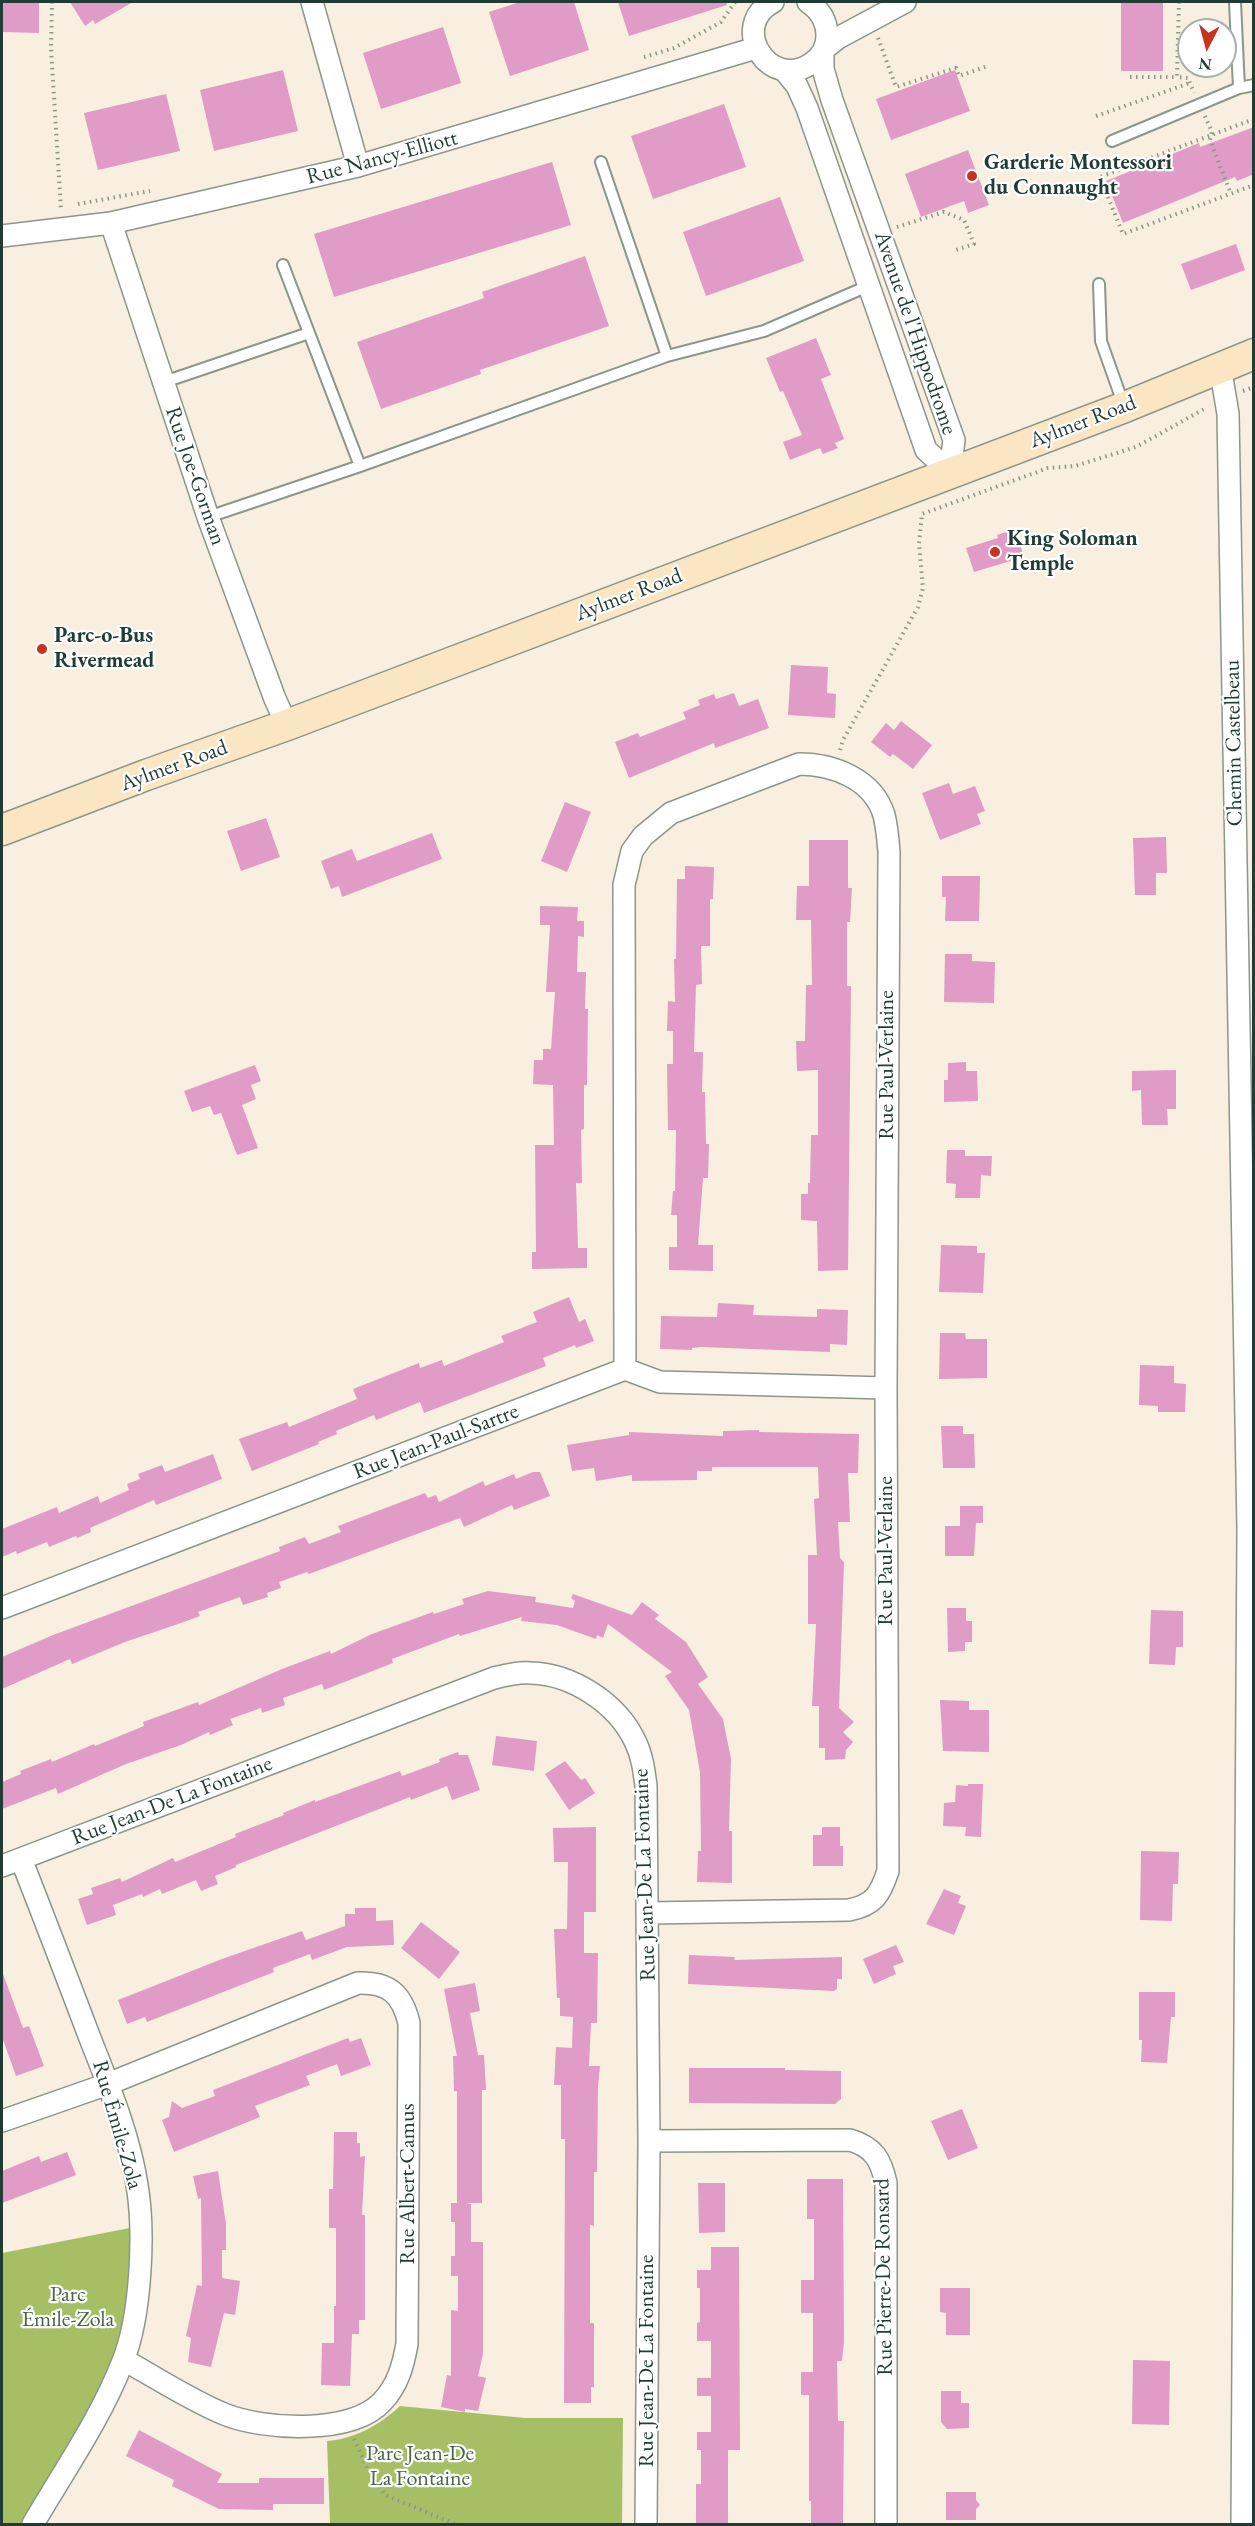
<!DOCTYPE html>
<html>
<head>
<meta charset="utf-8">
<style>
	body { margin:0 }
	#map { position:relative; width:1255px; height:2526px; overflow:hidden; background:#f8efe0; font-family:"EB Garamond",serif }
	canvas { display:block }
	.frame { position:absolute; inset:0; border:3px solid #1f3d34; pointer-events:none }
	.north { position:absolute; left:1177px; top:18px; width:60px; height:60px; box-sizing:border-box; background:#fff; border:2px solid #a5b1ae; border-radius:50%; rotate:186deg; font-size:16px; font-weight:700; line-height:24px; text-align:center; color:#1f3d34 }
	.north::after { content:''; display:block; margin:auto; width:21px; height:27px; background:#c8321e; clip-path:polygon(50% 0,100% 100%,50% 72%,0 100%) }
</style>
</head>
<body>
<div id="map">
<canvas width="1255" height="2526"></canvas>
<div class="frame"></div>
<div class="north">N</div>
</div>
<script>
const context = document.querySelector('canvas').getContext('2d');
context.lineJoin = 'round';
function fill(path, color) {
  context.fillStyle = color;
  context.fill(path, 'evenodd');
}
function trace(path, color, width, dash) {
  context.strokeStyle = color;
  context.lineWidth = width;
  context.lineCap = dash ? 'butt' : 'round';
  context.setLineDash(dash || []);
  context.stroke(path);
}
function drawText(font, color, halo, rows, align = 'center') {
  context.font = font + ' "EB Garamond",serif';
  context.lineWidth = 4.5;
  context.setLineDash([]);
  context.textBaseline = 'middle';
  context.strokeStyle = halo;
  context.fillStyle = color;
  for (const [text, x, y, turn = 0] of rows) {
    context.save();
    context.translate(x, y);
    context.rotate((+turn || 0) * Math.PI / 180);
    context.textAlign = isNaN(turn) ? turn : align;
    if (halo) context.strokeText(text, 0, 0);
    context.fillText(text, 0, 0);
    context.restore();
  }
}
const green = new Path2D(`
	M140 2226 124 2360 33 2524H2V2253Z
	M400 2406 525 2418H623L622 2524H330L327 2441C355 2439 379 2425 400 2406Z`);
const building = new Path2D(`
	M2 2H39V33L2 32Z
	M70 2H133L95 24 93 20 85 26Z
	M520 2H574L589 50 510 76 489 12Z
	M618 2H726L727 5 629 36Z
	M1121 2H1163V71H1121Z
	M443 27 461 83 381 109 363 53Z
	M283 70 298 131 214 151 200 90Z
	M955 70 970 111 891 140 876 99Z
	M166 94 180 151 98 170 84 113Z
	M724 104 746 167 653 199 631 136Z
	M1254 127V174L1237 181 1235 177 1123 223 1106 181 1199 143 1200 147Z
	M968 150 989 205 968 213 964 201 921 217 905 174Z
	M552 162 571 225 334 297 314 234Z
	M780 197 804 261 706 296 683 232Z
	M1236 244 1245 270 1191 290 1181 264Z
	M585 256 609 326 480 370 481 374 381 409 357 342 484 298 482 292Z
	M816 338 831 375 821 379 844 439 835 443 838 448 823 454 820 448 790 460 783 442 802 435 783 391 780 392 766 358Z
	M1015 529 1024 557 974 572 966 548 998 538 997 535Z
	M791 665 828 667 827 693 836 694 835 718 788 715Z
	M734 693 739 706 758 699 769 728 715 748 714 743 629 778 615 742 638 733 640 737 686 719 683 712 700 705 698 700 714 694 716 699Z
	M901 721 932 745 913 769 893 754 890 757 871 742 886 723 894 730Z
	M949 783 953 794 975 786 985 811 977 814 981 824 940 840 922 793Z
	M565 802 591 812 567 872 541 861Z
	M266 818 280 857 241 871 227 831Z
	M432 833 442 859 342 897 339 886 331 889 321 861 352 849 357 861Z
	M1166 837 1167 873H1156V895H1135L1133 838Z
	M809 840H848V888H852L850 922H847V986H851L848 1270 818 1271 817 1221 801 1220V1194H808V1183H810L811 1135H818V1070L797 1071 796 1041H805L806 985H812L811 920H796L797 886H809Z
	M685 866 714 867 713 899H710V946H701L702 984 696 985 694 1052H703L702 1092H705L706 1144H709L708 1178H703L698 1245H713V1271L669 1270V1247H677V1215H671L673 1191H675L676 1130H668L667 1064H673V1031H667L668 1001 675 1002 674 959H676L677 879H685Z
	M942 876H980L979 921H945L946 897H942Z
	M540 906 578 907 577 921H584V937L578 936 577 972H586L585 1009H588L587 1085H584V1129L581 1130 582 1183H576L578 1248H587V1268L532 1269V1252H536L535 1145H554L553 1085 533 1084 534 1060H543V1049H551L555 992H546L550 925H540Z
	M945 954H972V961L995 962 994 1003 944 1002Z
	M966 1062V1071H977L978 1101 944 1102V1080H948V1063Z
	M255 1065 261 1081 251 1085 256 1099 242 1105 258 1148 237 1155 221 1113 214 1115 210 1106 192 1112 184 1091Z
	M1176 1070V1109H1167L1168 1125H1142L1141 1090 1132 1091V1071Z
	M947 1150H965V1156H992L991 1176 981 1175 980 1198H955L956 1184 946 1183Z
	M941 1245 977 1246V1253H985L983 1293 939 1292Z
	M569 1297 579 1322 585 1319 594 1341 576 1348 575 1345 543 1358 546 1366 424 1413 420 1402 376 1420 374 1415 336 1431 337 1434 318 1442 319 1444 252 1471 239 1439 287 1422 289 1427 357 1399 353 1389 419 1363 420 1368 442 1360 444 1366 504 1342 501 1336 537 1322 533 1312Z
	M718 1303 754 1305 753 1315 817 1317V1309L848 1310 847 1345 830 1344V1352L701 1347 692 1348V1350L660 1349 661 1316 717 1317Z
	M940 1333H965L966 1339H987V1378L939 1379Z
	M1140 1365 1174 1366V1383L1186 1384 1185 1412H1158V1406L1139 1405Z
	M941 1426H963V1434H974L975 1468H943Z
	M759 1430V1432L859 1434 858 1473H848L850 1522H838L840 1558 844 1562 839 1708 854 1722 843 1732 853 1742 846 1750 845 1759 825 1760V1748H819V1706H812L816 1624H808V1555H817L814 1499 819 1498 818 1467H712V1471H697V1480L632 1481V1475L596 1481 594 1468 572 1471 567 1445 629 1435V1432L723 1436V1431Z
	M213 1454 222 1479 156 1505 154 1500 90 1528 91 1532 77 1538 76 1536 49 1547 47 1542 17 1554 16 1551 2 1557V1529L57 1507 59 1513 98 1496 100 1503 129 1490 127 1484 140 1479 138 1474 162 1465 165 1472Z
	M533 1472H540L550 1496 514 1510 512 1505 464 1527 460 1518 309 1574 307 1572 279 1582 281 1588 267 1593 268 1597 243 1605 240 1597 198 1612 200 1616 181 1623 125 1642 72 1664 70 1659 2 1689V1657L53 1635 280 1551 279 1547 305 1537 309 1544 341 1532 338 1526 425 1493 428 1498 436 1495 439 1502 483 1481 485 1486 514 1474 516 1479Z
	M960 1506H983V1523H976L974 1556H945V1526H960Z
	M488 1591 536 1597 535 1602 573 1608 575 1601 571 1598 573 1594 632 1615 642 1602 659 1615 655 1619 686 1642 708 1677 698 1684 723 1719 731 1759 729 1831H732V1883L697 1882 698 1851H701L700 1772 689 1710 665 1676 672 1672 608 1624 603 1638 597 1635 596 1639 557 1625 521 1621 522 1617 460 1636 459 1634 392 1659 393 1663 324 1690 322 1684 283 1698 285 1705 262 1713 261 1708 230 1719 233 1725 210 1735 209 1732 181 1745 126 1764 58 1794 56 1788 2 1809V1782L21 1774 20 1771 51 1759 52 1762 94 1744 95 1746 144 1726 143 1722 198 1702 199 1705 282 1669 330 1651 331 1654 372 1634 433 1612 434 1614 464 1604 462 1599Z
	M947 1608H966V1621H972V1642H965V1651L948 1652Z
	M1151 1610 1183 1611V1647H1176L1175 1665 1149 1664Z
	M940 1700 969 1701V1710H989V1752L943 1751Z
	M496 1736 537 1741 534 1771 492 1765Z
	M458 1752 459 1755H468L480 1790 452 1800 447 1786 411 1800 410 1797 236 1865V1867L215 1876 218 1884 201 1891 196 1880 162 1894 160 1889 143 1897 142 1894 113 1905 116 1915 87 1925 78 1899 93 1894 91 1888 120 1878 122 1882 173 1858 175 1862 236 1837 235 1834 284 1815 283 1813 315 1800V1802L400 1771 402 1776 440 1762 439 1759Z
	M565 1761 581 1780 585 1778 595 1793 569 1810 545 1774Z
	M968 1784H983L981 1837 965 1836 966 1827 943 1826 944 1803 955 1802 956 1785 968 1786Z
	M596 1827V1912H584V1953H598L597 2023H591L589 2066H600L598 2087 597 2172H594V2226L590 2225V2323H594V2387H591V2403H564L565 2139H561V2085H554L556 2047 572 2048 573 2017 560 2016V1998H557L554 1929H567L568 1862H554L553 1828Z
	M822 1827H840V1846H843V1866H813V1835H822Z
	M1141 1851 1179 1852 1178 1884H1173L1172 1921 1140 1920Z
	M944 1889 961 1896 958 1903 966 1906 954 1935 926 1924Z
	M355 1908H376V1921L393 1920 394 1945 347 1947 312 1960 310 1954 273 1968 274 1972 147 2022 145 2017 127 2024 118 2000 222 1959 302 1931 306 1940 345 1926V1914H355Z
	M421 1922 460 1952 439 1979 401 1948Z
	M896 1945 904 1962 893 1966 896 1974 874 1984 863 1959Z
	M689 1955 735 1957 734 1960 842 1957V1979H837V1989L834 1991 688 1984Z
	M3 1974 23 2028 29 2026 44 2066 16 2076 2 2037Z
	M475 1983 480 2011 470 2013 478 2055H484L486 2090H482V2203H467L471 2204V2242H483V2354L478 2376 486 2378 478 2411 465 2409V2412L441 2407 447 2375 451 2376V2310L458 2311V2276H451V2256H455V2222H451V2203H457V2091H454L453 2056H457L444 1989Z
	M1139 1992H1175V2017H1171L1167 2063 1141 2062 1142 2040H1139Z
	M348 2038 350 2042 361 2038 371 2065 341 2076 337 2064 306 2076 310 2085 255 2106 260 2117 174 2152 162 2120 169 2117 172 2101 182 2108 215 2096 213 2090Z
	M689 2068H785V2070L841 2071V2099L835 2104 689 2103Z
	M962 2109 978 2148 948 2160 931 2121Z
	M334 2132H357V2143H360V2157L365 2156 362 2215H365V2320H359V2334H352L350 2386 321 2385 322 2343H334V2306H336V2228H329V2189H333Z
	M67 2152 76 2175 2 2203V2171L39 2156 41 2162Z
	M218 2171 226 2224V2250H222V2278L240 2281 235 2315 224 2313 211 2367 188 2362 191 2338 186 2336 197 2285 202 2286 201 2198 198 2199 193 2176Z
	M807 2179H843L844 2342 842 2361H837L838 2421H844L843 2524H811V2501H809V2395H801V2372H813V2313H801V2280H814V2219H807Z
	M698 2183H725V2232L699 2233Z
	M711 2247H739L740 2450H728V2524H696V2484H701V2450H697V2432H711V2396H697V2378H711V2341H697V2323L700 2322V2288H697V2270H711Z
	M940 2288H970V2335H946V2313L940 2312Z
	M1133 2360 1170 2361 1169 2425 1132 2424Z
	M941 2391H961V2403H969V2428L947 2429 941 2422Z
	M139 2430 222 2474 217 2483H259V2478H324V2504H273V2510L219 2509 172 2486 174 2480 126 2456Z
	M946 2492H976V2500L980 2505 976 2509V2520H946Z`);
const path = new Path2D(`
	M52 2 51 48 61 210
	M1179 2 1177 77 1188 78 1194 93
	M878 38 896 87 956 68 959 76 988 66
	M644 57 674 48 721 22 735 2
	M1130 77H1177
	M1096 116 1190 83
	M1205 116 1212 132 1210 140 1231 194
	M1254 119 1100 177 1123 234 1254 185
	M78 204 150 191
	M897 227 944 212 964 220 974 244 956 250
	M1243 391 1254 387
	M840 750 843 740 918 607 923 588 919 543 922 514 1048 468 1075 466 1136 447 1206 408
	M354 2439 367 2468 385 2495 455 2524`);
const service = new Path2D(`
	M1235 2 1239 88 1254 85
	M1112 141 1239 88
	M601 162 667 356
	M283 265 360 466
	M1099 284 1101 341 1124 406
	M164 382 309 333
	M208 517 360 466 667 356 764 331 868 286`);
const minor = new Path2D(`
	M312 2 358 166
	M773 2C728 25 769 93 812 63 821 57 827 47 827 36 827 21 820 10 808 2
	M824 49 838 38 905 2
	M823 52V69L832 100 954 440 950 472
	M784 70 797 86 807 108 926 450 950 472
	M111 223 208 517 275 699 287 725
	M2 236 111 223 358 166 756 48
	M1220 366 1228 414 1248 1529 1242 2524
	M625 1369 624 885 632 851 643 836 671 813 799 764C833 764 873 779 884 815 887 827 888 839 889 852L886 1388 888 1871C880 1895 874 1905 849 1910L647 1913
	M2 1608 625 1369 660 1382 886 1388
	M21 1859C44 1917 66 1975 88 2033 107 2082 129 2133 137 2185 145 2232 141 2316 123 2361 101 2418 64 2471 33 2524
	M2 1866 494 1678C506 1675 518 1672 531 1673 572 1674 617 1703 635 1741 642 1755 644 1770 646 1786L649 2141 646 2524
	M2 2121 108 2084 358 1983C389 1982 402 1994 409 2023L407 2344C403 2366 398 2385 382 2402 351 2435 263 2430 224 2414 190 2400 157 2378 124 2360
	M649 2141 850 2140C874 2147 881 2160 886 2183V2524`);
const secondary = new Path2D(`
	M2 830 146 775 287 725 1125 407 1254 354`);
const markers = [
	[972,176,6,"#c8321e"],
	[995,552,6,"#c8321e"],
	[42,649,6,"#c8321e"]
];
const streetNames = [
	["Rue Nancy-Elliott",382,158,-15],
	["Avenue de l'Hippodrome",915,333,71],
	["Aylmer Road",1083,422,-21],
	["Rue Joe-Gorman",195,476,71],
	["Aylmer Road",629,595,-21],
	["Chemin Castelbeau",1234,743,-91],
	["Aylmer Road",174,766,-20],
	["Rue Paul-Verlaine",887,1065,-90],
	["Rue Jean-Paul-Sartre",436,1442,-21],
	["Rue Paul-Verlaine",886,1551,-90],
	["Rue Jean-De La Fontaine",172,1801,-21],
	["Rue Jean-De La Fontaine",645,1875,-92],
	["Rue Émile-Zola",117,2125,74],
	["Rue Albert-Camus",408,2184,-90],
	["Rue Pierre-De Ronsard",884,2277,-91],
	["Rue Jean-De La Fontaine",647,2361,-90]
];
const poiNames = [
	["Garderie Montessori",984,163],
	["du Connaught",984,188],
	["King Soloman",1007,539],
	["Temple",1007,564],
	["Parc-o-Bus",54,636],
	["Rivermead",54,661]
];
const parkNames = [
	["Parc",68,2295],
	["Émile-Zola",68,2320],
	["Parc Jean-De",420,2454],
	["La Fontaine",420,2479]
];
fill(green, '#a6bf65');
fill(building, '#e09cc6');
trace(service, '#8c968a', 14);
trace(minor, '#8c968a', 24);
trace(secondary, '#8c968a', 33);
trace(path, '#8c968a', 4, [1.5, 4.5]);
trace(service, '#fff', 10);
trace(minor, '#fff', 21);
trace(secondary, '#fbe6c4', 30);
for (const [x, y, r, color] of markers) {
  const dot = new Path2D();
  dot.arc(x, y, r, 0, 2 * Math.PI);
  context.fillStyle = color;
  context.fill(dot);
  trace(dot, '#fff', 2);
}
drawText('22px', '#1f3d34', '#fff', streetNames);
drawText('bold 22px', '#1f3d34', '#fff', poiNames, 'left');
drawText('22px', '#486443', '#fff', parkNames);
</script>
</body>
</html>
